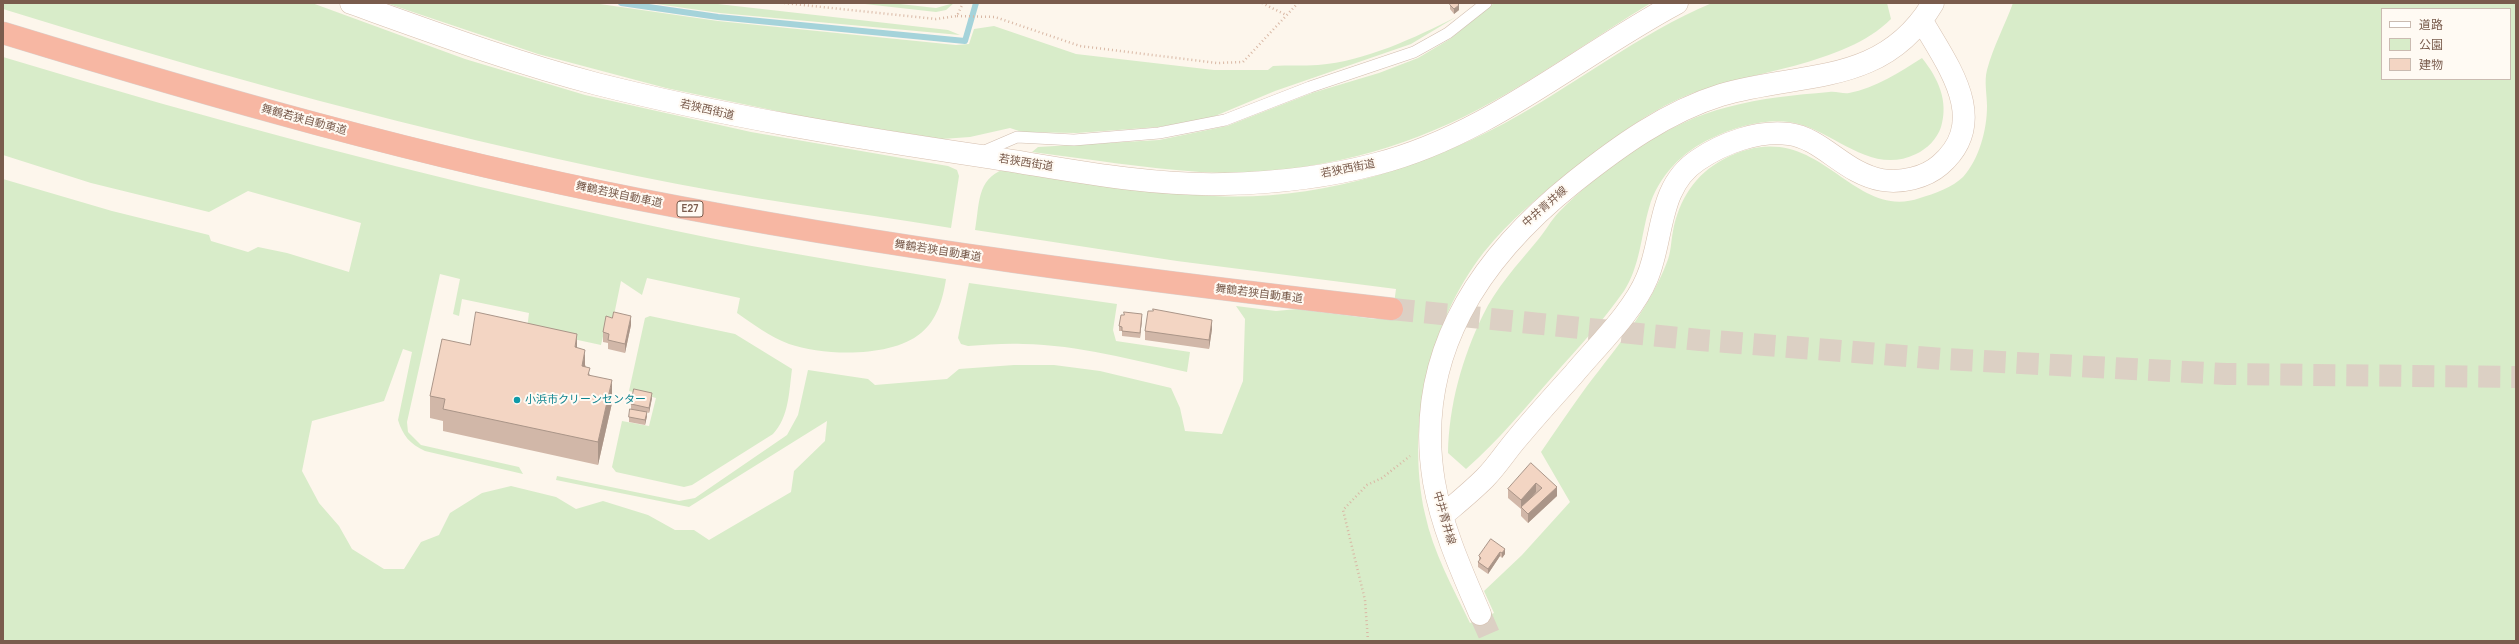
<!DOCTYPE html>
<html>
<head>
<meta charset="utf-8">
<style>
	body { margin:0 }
	#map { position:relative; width:2519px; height:644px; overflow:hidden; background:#fdf6ec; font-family:Manrope,"Noto Sans JP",sans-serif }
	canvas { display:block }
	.frame { position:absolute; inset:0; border:4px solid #7a5c4d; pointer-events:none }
	.legend { position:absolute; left:2381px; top:8px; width:130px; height:72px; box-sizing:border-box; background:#fffaf3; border:1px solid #cabbb1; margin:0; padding:5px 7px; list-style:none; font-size:12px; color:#7a5c4d }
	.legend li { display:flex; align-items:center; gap:8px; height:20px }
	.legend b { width:20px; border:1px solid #cabbb1 }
</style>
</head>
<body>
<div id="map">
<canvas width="2519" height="644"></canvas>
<div class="frame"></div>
<ul class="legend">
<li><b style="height:5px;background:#fff"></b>道路</li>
<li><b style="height:11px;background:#d8ecc9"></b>公園</li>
<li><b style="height:11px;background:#f3d5c3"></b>建物</li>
</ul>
</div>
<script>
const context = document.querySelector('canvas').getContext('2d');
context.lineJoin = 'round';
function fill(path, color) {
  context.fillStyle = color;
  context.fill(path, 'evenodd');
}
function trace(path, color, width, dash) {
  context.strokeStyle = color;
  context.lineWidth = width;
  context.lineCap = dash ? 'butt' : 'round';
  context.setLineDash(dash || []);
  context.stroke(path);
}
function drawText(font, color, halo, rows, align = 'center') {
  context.font = font + ' Manrope,"Noto Sans JP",sans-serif';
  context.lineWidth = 4;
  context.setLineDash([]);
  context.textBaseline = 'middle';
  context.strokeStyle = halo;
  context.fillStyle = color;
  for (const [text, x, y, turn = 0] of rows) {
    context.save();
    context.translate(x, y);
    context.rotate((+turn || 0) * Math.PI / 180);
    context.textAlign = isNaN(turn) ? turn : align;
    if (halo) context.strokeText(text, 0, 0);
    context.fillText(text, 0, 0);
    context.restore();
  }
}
const green = new Path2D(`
	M3 3H312L465 59 585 95 751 132 948 166 957 170 959 176 951 228C847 211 741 198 637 176 423 132 212 74 3 9Z
	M386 3H593L718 21 956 45 969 44 974 29 994 26 1076 54 1214 70H1268L1273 66C1288 65 1303 66 1318 65 1366 61 1414 38 1456 17L1411 44 1275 91 1208 119 1158 127 1077 133 1022 132 1010 128 970 137 942 139 815 119 666 88 538 54Z
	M649 3H709L948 30 960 35 720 13Z
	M856 3H891L936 8 954 3 946 10 936 12Z
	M1494 3H1651C1593 38 1538 78 1479 109 1394 154 1296 177 1200 172 1144 168 1087 159 1032 152L1038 147 1159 140 1227 126 1312 93 1379 73 1418 58 1450 39Z
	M1712 3H1887L1891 19C1844 66 1749 71 1688 95 1646 112 1609 142 1574 169 1541 194 1510 220 1484 252 1428 324 1406 426 1425 514 1433 552 1453 588 1470 623L1494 613 1484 591 1522 555 1570 502 1541 452C1556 430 1571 408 1587 386 1617 347 1649 309 1667 262 1671 253 1671 241 1673 231 1679 200 1695 174 1724 159 1819 110 1848 223 1920 198 1934 194 1953 187 1963 177 1979 159 1987 130 1987 106 1987 95 1984 81 1987 70 1993 47 2005 25 2013 3H2516V641H3V179L112 211 209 235 211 241 248 252 258 247 287 253 349 272 361 223 248 191 209 212 91 183 3 155V57C211 120 422 176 634 222 737 245 842 262 946 279 943 299 937 320 921 333 891 358 824 356 789 344 770 337 753 324 737 313L740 298 647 278 642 295 621 281 613 320 607 319 601 345 527 329 529 313 462 299 459 316 453 314 460 279 440 274 407 422 408 432 421 445 519 467 523 474 425 451C410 444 403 436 398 420L412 352 403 349 384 401 312 421 302 471 319 503 339 526 352 549 384 569H404L421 542 439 535 450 513 482 493 511 486 556 497 576 509 603 501 648 515 675 530H694L709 540 791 492 794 471 825 441 827 421 689 507 556 480 557 476 679 501 695 498 787 435 798 415 808 370 868 379 875 385 947 379 959 369 1014 365H1054L1100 371 1171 388 1180 408 1185 431 1222 434 1243 381 1245 319 1236 306 1276 311 1297 309 1375 319 1392 318 1396 289 1177 261 975 230C980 204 976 180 1004 169 1073 179 1144 193 1214 196 1315 201 1417 170 1505 123 1575 85 1638 34 1712 3ZM2382 9H2510V79H2382Z
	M1922 58C1938 78 1949 101 1941 127 1937 139 1927 149 1916 154 1869 177 1833 128 1789 122 1764 119 1735 127 1712 138 1683 151 1658 176 1649 208 1641 236 1640 266 1624 291 1603 321 1578 348 1554 375 1526 407 1498 441 1466 469L1448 453C1449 405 1462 358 1483 315 1496 288 1517 265 1537 241 1545 232 1551 220 1559 212 1602 168 1669 121 1728 107 1761 98 1795 95 1829 92 1836 91 1843 94 1849 93 1875 88 1900 72 1922 58Z
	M969 283 1117 304 1113 330 1116 341 1190 352 1187 372C1133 360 1079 345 1023 344 1005 343 986 345 968 346L961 344 958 338Z
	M650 316 735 334 792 369C789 392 789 417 773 434L692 485 684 487 616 472 612 467 622 421 649 426 656 398 629 391 645 318Z`);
const stream = new Path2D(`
	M621 3 718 17 965 41 976 3`);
const secondaryTunnel = new Path2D(`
	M1480 614 1492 641`);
const highwayTunnel = new Path2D(`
	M1392 309 1700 340 1944 359 2226 374 2516 377`);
const path = new Path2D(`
	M784 3 936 19 957 16 963 3
	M1262 3 1286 15
	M957 16 995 17 1080 46 1217 63 1243 62 1298 3
	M1368 641 1365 600 1343 510 1367 485 1382 478 1410 456`);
const lane = new Path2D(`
	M982 152 1017 137 1074 140 1159 133 1225 120 1310 87 1414 52 1448 33 1486 3`);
const secondary = new Path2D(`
	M351 3C432 32 513 62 597 84 724 116 852 137 981 156 1061 168 1143 186 1224 184 1275 183 1327 177 1376 164 1489 135 1576 57 1677 3
	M1442 516C1456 504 1471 492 1485 478 1496 467 1505 453 1515 441 1534 418 1553 397 1573 375 1597 346 1633 312 1647 278 1664 238 1657 187 1698 160 1723 143 1758 130 1789 134 1822 138 1845 174 1882 180 1901 183 1925 178 1940 165 1991 121 1948 66 1922 21
	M1480 614C1462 572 1442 528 1434 482 1413 355 1479 258 1574 182 1618 147 1666 112 1721 95 1802 71 1883 87 1933 3`);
const highway = new Path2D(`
	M3 33C212 97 423 157 637 199 887 248 1139 280 1392 309`);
const wall = new Path2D(`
	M1450 5 1459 10 1454 14 1450 9Z
	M1142 319 1140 338 1122 336V331H1119V326Z
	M631 325 625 353 608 349V343L603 342V332Z
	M1212 329 1209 349 1145 340V331Z
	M577 348 590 375 612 403 598 465 443 431V421L430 418V396Z
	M652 398 649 413 647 412V416L645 425 629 422V417L631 409V404Z
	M1531 463 1557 496 1528 523 1521 516V509L1508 498V489Z
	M1491 539 1505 554 1502 558 1500 556 1488 574 1478 567V562L1479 561V556Z`);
const shadedWall = new Path2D(`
	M1459 5V10L1454 14V9Z
	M1142 314V319L1140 338V333Z
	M631 316V325L625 353V344Z
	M1212 320V329L1209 349V340Z
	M577 334V357L575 347Z
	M585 350V372L582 366Z
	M612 380V403L598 465V442Z
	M652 393V398L649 413V408Z
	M647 412V416L645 425V420Z
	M1536 483V492L1522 508H1521V500Z
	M1557 487V496L1528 523V514Z
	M1505 549V554L1502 558V553Z
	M1500 552V556L1488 574V569Z`);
const building = new Path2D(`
	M1451 3H1457L1459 5 1454 9 1450 5Z
	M1153 309 1212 320 1209 340 1145 331 1148 311H1153Z
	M476 312 577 334 575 347 585 350 582 366 590 368 588 375 612 380 598 442 443 409 445 399 430 396 442 339 470 345Z
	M614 312 631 316 625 344 608 340 609 334 603 332 606 316 612 318Z
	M1124 312 1142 314 1140 333 1122 331V327L1119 326 1121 315H1124Z
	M634 389 652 393 649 408 631 404Z
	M630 409 647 412 645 420 629 417Z
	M1531 463 1557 487 1528 514 1521 507 1542 488 1536 483 1521 500 1508 489Z
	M1491 539 1505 549 1502 553 1500 552 1488 569 1478 562 1481 558 1479 556Z`);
const markers = [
	[517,400,4,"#0f9aa8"]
];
const shields = [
	[690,209,26]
];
const shieldNames = [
	["E27",690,209]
];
const streetNames = [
	["若狭西街道",707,110,13],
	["舞鶴若狭自動車道",304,120,15],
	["若狭西街道",1026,163,9],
	["若狭西街道",1348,169,-11],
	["舞鶴若狭自動車道",619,195,12],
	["中井青井線",1545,207,-41],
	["舞鶴若狭自動車道",938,251,9],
	["舞鶴若狭自動車道",1259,294,7],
	["中井青井線",1444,518,74]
];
const cultureNames = [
	["小浜市クリーンセンター",525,400]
];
fill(green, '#d8ecc9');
trace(stream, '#a5d3da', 6);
trace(secondaryTunnel, '#dcd0c4', 22, [22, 11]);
trace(highwayTunnel, '#dcd0c4', 22, [22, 11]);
trace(lane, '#d1beb0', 12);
trace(secondary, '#d6c0b0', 23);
trace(highway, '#dad1cd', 23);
trace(path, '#d9b8a5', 2.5, [1, 3]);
trace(lane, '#fff', 11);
trace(secondary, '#fff', 22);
trace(highway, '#f7b7a3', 22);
fill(wall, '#d1b7a8');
fill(shadedWall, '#aa9588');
fill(building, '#f3d5c3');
trace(building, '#aa9588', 1);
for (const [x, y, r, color] of markers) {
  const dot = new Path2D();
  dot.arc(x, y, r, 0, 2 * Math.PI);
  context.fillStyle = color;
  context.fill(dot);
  trace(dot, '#fffaf3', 1.5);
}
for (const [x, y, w] of shields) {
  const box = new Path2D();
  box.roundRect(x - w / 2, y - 8, w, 16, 3);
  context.fillStyle = '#fffaf3';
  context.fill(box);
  trace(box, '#7a5c4d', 1);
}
drawText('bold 10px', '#7a5c4d', null, shieldNames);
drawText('11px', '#7a5c4d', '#fffaf3', streetNames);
drawText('11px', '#0d838f', '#fffaf3', cultureNames, 'left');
</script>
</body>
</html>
